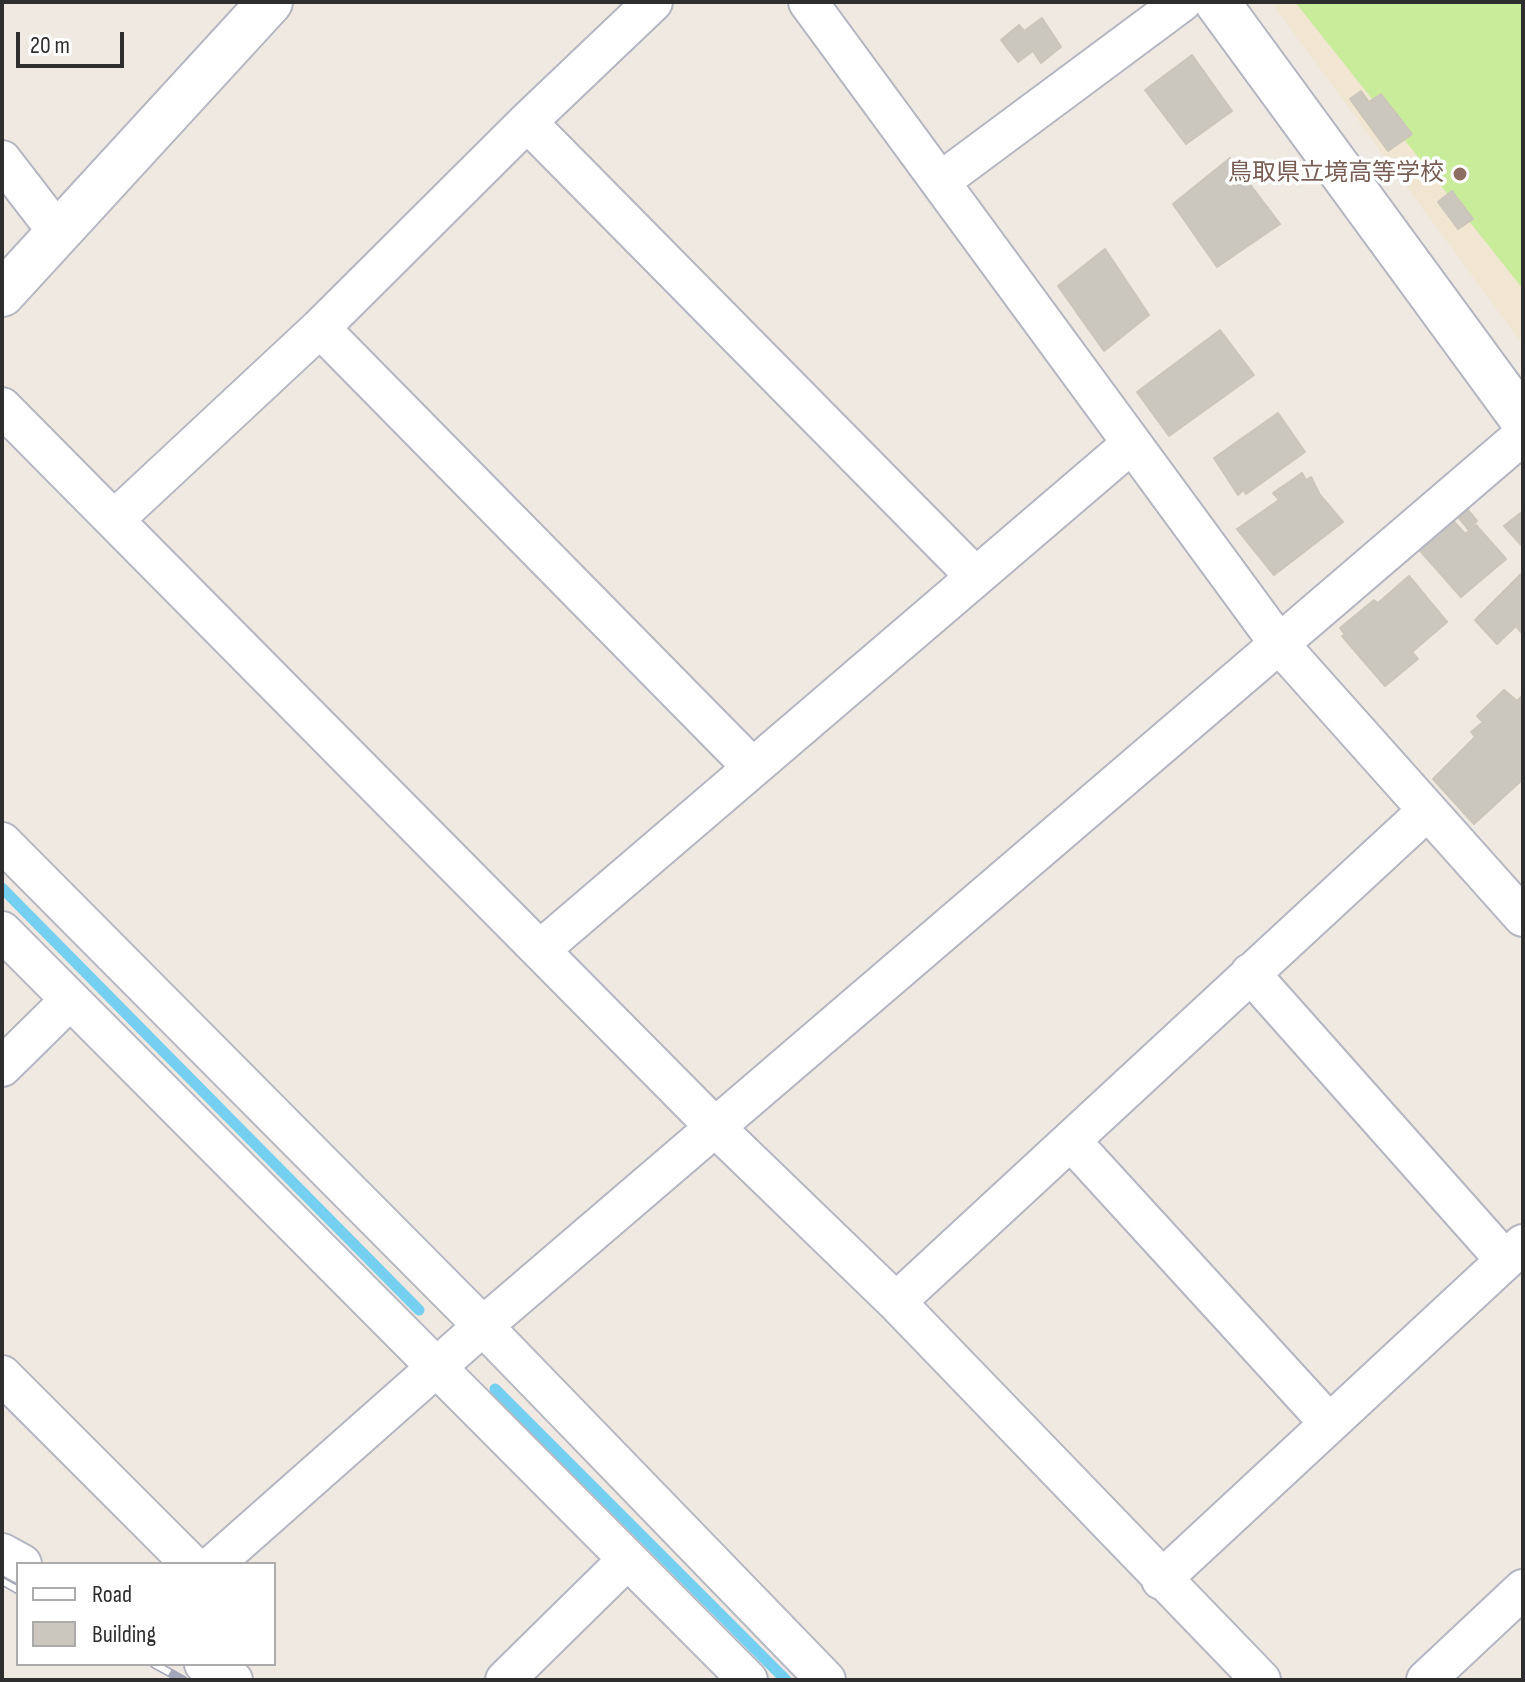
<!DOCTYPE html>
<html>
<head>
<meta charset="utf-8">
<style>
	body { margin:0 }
	#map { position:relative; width:1525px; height:1682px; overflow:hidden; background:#efe9e1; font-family:"Sofia Sans Condensed",sans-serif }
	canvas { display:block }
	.frame { position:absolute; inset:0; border:4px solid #2e2e2e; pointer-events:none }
	.legend { position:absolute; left:16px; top:1562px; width:260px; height:104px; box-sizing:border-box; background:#fff; border:2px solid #ababab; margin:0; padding:10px 14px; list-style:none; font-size:24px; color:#2e2e2e }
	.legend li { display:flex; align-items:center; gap:16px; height:40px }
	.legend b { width:40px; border:2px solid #ababab }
	.scale { position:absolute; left:16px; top:32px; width:108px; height:36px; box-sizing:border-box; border:4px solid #2e2e2e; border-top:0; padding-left:10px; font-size:24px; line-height:28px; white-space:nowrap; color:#2e2e2e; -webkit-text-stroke:6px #fff; paint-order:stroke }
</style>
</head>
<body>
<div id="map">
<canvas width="1525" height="1682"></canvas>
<div class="frame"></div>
<ul class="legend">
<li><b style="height:10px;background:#fff"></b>Road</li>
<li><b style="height:22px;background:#cbc7bf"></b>Building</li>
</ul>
<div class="scale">20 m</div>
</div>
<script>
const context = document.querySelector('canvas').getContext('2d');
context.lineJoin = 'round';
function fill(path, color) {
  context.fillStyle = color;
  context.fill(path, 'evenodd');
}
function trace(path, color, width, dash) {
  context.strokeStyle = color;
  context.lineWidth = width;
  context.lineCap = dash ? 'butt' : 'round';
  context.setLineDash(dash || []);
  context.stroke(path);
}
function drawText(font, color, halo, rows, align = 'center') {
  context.font = font + ' "Sofia Sans Condensed","Noto Sans JP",sans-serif';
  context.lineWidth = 7;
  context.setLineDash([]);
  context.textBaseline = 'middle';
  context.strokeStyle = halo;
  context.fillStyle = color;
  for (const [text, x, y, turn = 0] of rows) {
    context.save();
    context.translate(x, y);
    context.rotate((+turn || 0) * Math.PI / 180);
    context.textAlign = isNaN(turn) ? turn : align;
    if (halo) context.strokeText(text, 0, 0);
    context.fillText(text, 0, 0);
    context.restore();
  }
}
const education = new Path2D(`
	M1271 2H1523V345Z`);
const pitch = new Path2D(`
	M1295 2H1523V289Z`);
const stream = new Path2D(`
	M2 888 419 1310
	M495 1389 786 1680`);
const building = new Path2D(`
	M1042 18 1061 47 1041 63 1033 51 1018 62 1001 40 1019 25 1024 31Z
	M1192 55 1232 111 1186 144 1145 90Z
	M1361 91 1369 102 1381 94 1412 134 1388 151 1350 99Z
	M1230 158 1280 224 1217 267 1173 204Z
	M1452 191 1473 219 1458 229 1438 202Z
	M1105 249 1149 315 1104 351 1058 286Z
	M1220 330 1254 375 1169 436 1137 392Z
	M1278 413 1305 452 1246 494 1243 490 1238 495 1214 458Z
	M1302 473 1306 480 1311 477 1320 495 1343 522 1274 575 1237 529 1279 500 1273 493Z
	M1463 504 1477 521 1468 529 1454 512Z
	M1523 511V547L1504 526Z
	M1450 517 1465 534 1476 525 1506 559 1461 597 1415 545Z
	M1523 572V635L1516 626 1497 644 1475 620Z
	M1409 576 1447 622 1412 652 1418 659 1385 686 1342 636 1345 634 1340 628 1374 600 1378 603Z
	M1504 690 1517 701 1523 695V779L1474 824 1433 779 1475 737 1471 732 1483 722 1477 716Z`);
const street = new Path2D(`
	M808 2 1280 645 1523 917
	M527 122 974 575
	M2 160 59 234
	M941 181 1182 2
	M320 328 752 767
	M2 407 716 1128 896 1302 1261 1680
	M115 519 320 328 527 122 653 2
	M2 842 483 1326 826 1680
	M2 931 748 1680
	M541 949 1130 445
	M1250 973 1505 1260
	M2 1067 69 1001
	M1071 1141 1329 1423
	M896 1302 1427 811
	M2 1375 191 1564
	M2 1553 22 1564
	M214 1564 483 1326 1523 435
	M1161 1580 1523 1244
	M204 1664 233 1680
	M505 1680 626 1561
	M1426 1680 1523 1589`);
const secondary = new Path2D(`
	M1217 2 1523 420
	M2 294 270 2`);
const rail = new Path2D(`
	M2 1581 18 1590
	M154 1664 183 1680`);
const markers = [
	[1460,174,8,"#8d6e63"]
];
const educationNames = [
	["鳥取県立境高等学校",1444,174]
];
fill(education, '#f0e6d1');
fill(pitch, '#c9ec9a');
trace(stream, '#75cff0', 11);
fill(building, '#cbc7bf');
trace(building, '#cbc5ba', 2);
trace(street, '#b4b7c1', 42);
trace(secondary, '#b4b7c1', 48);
trace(street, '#fff', 38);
trace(secondary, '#fff', 44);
trace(rail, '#a3a6b8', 9);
trace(rail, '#fff', 6, [18]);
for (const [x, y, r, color] of markers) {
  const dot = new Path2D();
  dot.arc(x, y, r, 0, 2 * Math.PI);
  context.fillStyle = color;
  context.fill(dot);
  trace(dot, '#fff', 3);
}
drawText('24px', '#785e54', '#fff', educationNames, 'right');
</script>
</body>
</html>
